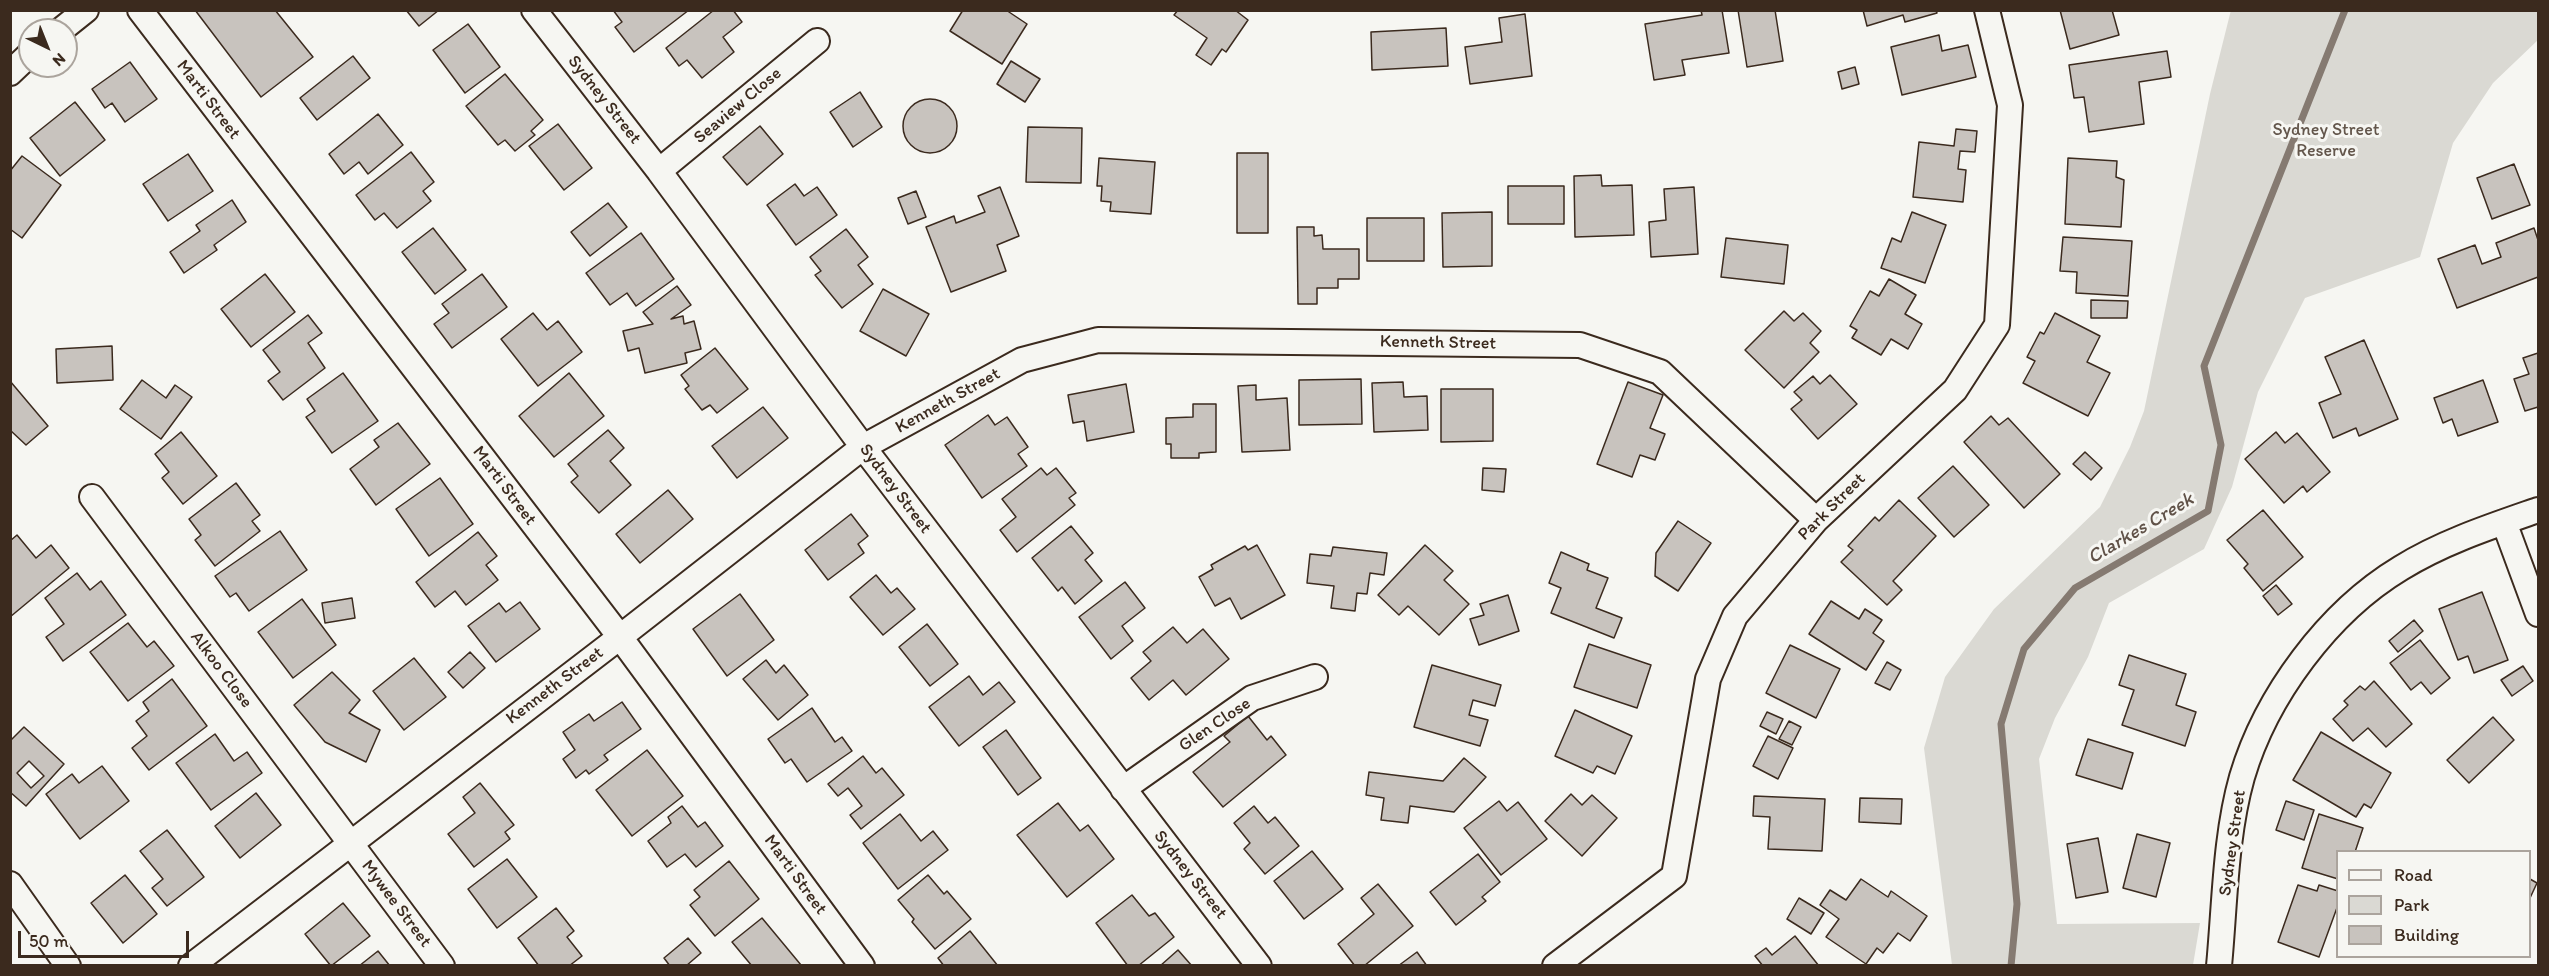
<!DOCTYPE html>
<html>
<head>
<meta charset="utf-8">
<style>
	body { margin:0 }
	#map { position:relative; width:2549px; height:976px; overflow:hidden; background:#f6f6f2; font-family:Itim,sans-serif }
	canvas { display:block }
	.frame { position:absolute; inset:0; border:12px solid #3b2a1e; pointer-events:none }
	.legend { position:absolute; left:2336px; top:850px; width:195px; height:108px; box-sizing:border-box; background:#f6f6f2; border:2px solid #aba49d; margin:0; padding:8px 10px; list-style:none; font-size:18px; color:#3b2a1e }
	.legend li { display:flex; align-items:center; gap:12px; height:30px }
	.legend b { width:30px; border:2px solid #aba49d }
	.north { position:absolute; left:18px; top:18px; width:60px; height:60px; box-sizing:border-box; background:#f6f6f2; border:2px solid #aba49d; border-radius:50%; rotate:137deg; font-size:16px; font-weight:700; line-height:24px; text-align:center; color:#3b2a1e }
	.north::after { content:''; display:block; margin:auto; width:21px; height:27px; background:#3b2a1e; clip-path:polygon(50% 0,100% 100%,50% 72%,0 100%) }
	.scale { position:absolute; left:18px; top:931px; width:171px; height:27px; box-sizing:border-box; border:3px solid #3b2a1e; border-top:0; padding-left:8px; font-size:18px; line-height:21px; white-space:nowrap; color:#3b2a1e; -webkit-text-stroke:4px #f6f6f2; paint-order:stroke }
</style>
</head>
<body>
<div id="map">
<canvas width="2549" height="976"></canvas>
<div class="frame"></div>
<ul class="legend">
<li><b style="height:8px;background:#f6f6f2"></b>Road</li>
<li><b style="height:16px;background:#dad9d3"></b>Park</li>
<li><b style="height:16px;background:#c8c3be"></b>Building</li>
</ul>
<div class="north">N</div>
<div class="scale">50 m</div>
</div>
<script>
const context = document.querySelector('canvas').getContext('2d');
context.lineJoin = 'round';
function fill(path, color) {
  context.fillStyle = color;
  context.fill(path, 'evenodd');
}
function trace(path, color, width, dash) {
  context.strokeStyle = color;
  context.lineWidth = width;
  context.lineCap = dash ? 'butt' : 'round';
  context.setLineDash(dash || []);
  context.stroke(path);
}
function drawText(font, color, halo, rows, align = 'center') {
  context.font = font + ' Itim,sans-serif';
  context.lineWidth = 6;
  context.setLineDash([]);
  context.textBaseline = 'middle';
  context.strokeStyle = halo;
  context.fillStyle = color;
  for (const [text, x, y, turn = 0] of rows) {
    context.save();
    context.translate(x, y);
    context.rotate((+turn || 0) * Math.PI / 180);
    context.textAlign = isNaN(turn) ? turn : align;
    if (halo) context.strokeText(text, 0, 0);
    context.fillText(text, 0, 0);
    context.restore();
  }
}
const green = new Path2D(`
	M2231 10 2538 11V40L2493 83 2453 143 2420 257 2305 298 2258 392 2232 487 2204 549 2109 603 2088 657 2055 718 2039 759 2057 924 2200 923 2193 965H1952L1924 748 1945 677 1994 609 2100 507 2130 447 2144 411 2210 94Z`);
const stream = new Path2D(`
	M2011 966 2017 904 2001 724 2024 649 2075 588 2208 511 2221 445 2204 366 2345 10`);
const building = new Path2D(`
	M195 10H275L313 57 261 97Z
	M406 10H439L419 26Z
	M613 10H689L634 52 615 27 622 22Z
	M714 10H733L742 22 723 37 734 52 702 78 687 60 679 66 666 48Z
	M963 10H1006L1027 24 1002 64 950 31Z
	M1178 10H1235L1248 20 1226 52 1222 49 1211 65 1196 55 1207 38 1174 15Z
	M1701 10H1722L1729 53 1682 60 1685 75 1654 80 1645 24 1702 15Z
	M1738 10H1775L1783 61 1747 67Z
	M1863 10H1936L1937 13 1905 22 1903 15 1867 26Z
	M2060 10H2112L2119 35 2070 49Z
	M1525 14 1532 76 1470 84 1465 47 1502 42 1499 18Z
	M468 24 500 67 465 93 433 50Z
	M1446 28 1448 66 1372 70 1371 32Z
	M1939 35 1942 51 1968 45 1976 77 1902 95 1891 47Z
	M2167 51 2171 77 2139 82 2144 124 2089 132 2084 97 2074 98 2069 65Z
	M353 56 370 78 317 120 300 98Z
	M1011 61 1040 79 1025 102 997 84Z
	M130 62 157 99 125 122 112 103 105 108 92 89Z
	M1855 67 1859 84 1842 89 1838 72Z
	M505 74 543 120 531 131 535 135 515 151 505 140 498 145 466 106Z
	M860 92 882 127 853 147 830 112Z
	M903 126a27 27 0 1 1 54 0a27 27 0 1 1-54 0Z
	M75 102 105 140 60 176 30 138Z
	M378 114 403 145 368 174 359 162 344 174 329 154Z
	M558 124 592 168 564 190 529 146Z
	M760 126 783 154 747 185 723 157Z
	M1028 127 1082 128 1081 183 1026 182Z
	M1956 129 1977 131 1975 152 1960 151 1958 169 1966 170 1963 202 1913 197 1919 142 1954 146Z
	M411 152 434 182 423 191 431 201 397 228 384 213 375 220 356 195Z
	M1237 153H1268V233H1237Z
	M188 154 213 191 168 221 143 184Z
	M22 156 61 185 22 238 10 229V171Z
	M1099 158 1155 162 1151 214 1110 211 1111 202 1101 201 1102 186H1097Z
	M2068 158 2117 161 2116 177 2124 180 2121 227 2065 224Z
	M2514 164 2530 205 2492 219 2477 178Z
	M1601 175 1602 186 1632 185 1634 235 1575 237 1574 176Z
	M795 184 804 196 817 187 837 215 796 245 767 205Z
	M1508 186H1564V224H1508Z
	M1000 187 1019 236 997 245 1006 271 951 292 926 227 954 216 956 223 985 212 978 196Z
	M1694 187 1698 254 1651 257 1649 222 1666 220 1664 189Z
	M916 191 926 217 908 224 898 198Z
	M232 200 246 222 214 245 217 250 184 273 170 252 200 231 196 225Z
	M608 203 627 227 590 256 571 232Z
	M1492 212V266L1443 267 1442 213Z
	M1912 212 1946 225 1925 283 1881 268 1892 238 1901 242Z
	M1367 218H1424V261H1367Z
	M1297 227H1314V236L1322 235 1323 249H1359V279H1338V288H1317V304H1298Z
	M433 228 466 270 435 294 402 252Z
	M2534 228 2538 240V277L2457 308 2438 259 2475 245 2482 264 2501 257 2496 243Z
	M846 229 868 257 858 265 873 284 842 308 815 275 821 271 810 257Z
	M641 233 674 279 636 306 627 293 610 305 586 273Z
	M2063 237 2132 241 2128 296 2076 293 2077 272 2060 271Z
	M1726 238 1788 245 1784 284 1721 277Z
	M265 274 295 312 251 347 221 309Z
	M482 274 507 307 452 348 434 324 449 313 442 304Z
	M1889 279 1916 295 1905 314 1922 324 1908 349 1891 339 1881 355 1852 338 1857 330 1850 326 1870 291 1879 296Z
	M677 286 691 305 671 319 683 316 684 324 694 321 701 349 685 353 687 363 645 373 639 348 628 351 623 331 653 324 643 312Z
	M883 289 929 314 906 356 860 331Z
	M2091 300 2128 301 2127 318H2091Z
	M1784 311 1794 321 1803 313 1821 331 1810 343 1819 352 1784 388 1745 350Z
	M533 313 547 330 558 321 582 352 538 386 501 339Z
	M2055 313 2100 336 2087 362 2110 373 2088 416 2023 383 2035 361 2027 357 2040 332 2044 334Z
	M308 315 322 333 308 343 325 368 283 400 268 381 280 372 263 350Z
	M2364 340 2398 419 2359 436 2356 428 2333 438 2319 403 2341 394 2325 357Z
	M112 346 113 380 57 383 56 349Z
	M715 348 748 389 717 413 710 405 702 410 685 389 689 386 681 375Z
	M2538 353V407L2525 411 2514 379 2529 374 2523 358Z
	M343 373 378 421 332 453 306 417 315 411 307 399Z
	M569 373 604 416 554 457 519 416Z
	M1830 375 1857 404 1818 439 1791 409 1802 400 1794 392 1813 376 1820 384Z
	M1361 379 1362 424 1299 425V380Z
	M142 380 166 398 175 385 192 397 161 439 120 409Z
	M2483 380 2498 422 2458 436 2452 419 2443 423 2434 398Z
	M10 381 48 426 26 445 10 430Z
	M1403 382 1404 397 1427 396 1428 430 1374 432 1372 383Z
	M1628 382 1663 395 1650 428 1665 434 1655 460 1640 455 1632 477 1597 464Z
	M1126 384 1134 432 1087 441 1084 421 1073 423 1068 395Z
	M1256 385V400L1287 398 1290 450 1242 452 1238 386Z
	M1441 389H1493V441L1441 442Z
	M1193 404H1216V452L1199 453V458H1171V444H1166V418L1193 417Z
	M763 407 788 438 737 478 712 446Z
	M988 415 995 425 1007 417 1028 447 1018 454 1027 466 982 498 945 445Z
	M1991 416 1999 425 2008 418 2060 474 2024 508 1964 442Z
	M398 423 430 464 376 505 350 469 379 447 374 440Z
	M608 430 624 448 610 461 631 485 599 513 571 482 578 476 568 464Z
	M181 432 217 476 183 504 162 478 169 472 155 454Z
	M2276 432 2285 443 2297 433 2330 472 2307 492 2303 486 2284 503 2245 459Z
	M2085 452 2102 468 2091 480 2073 464Z
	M1953 466 1989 505 1954 537 1918 498Z
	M1041 468 1047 475 1056 468 1076 493 1069 498 1075 505 1017 552 1000 530 1016 517 1002 499Z
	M1483 468 1506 469 1504 492 1482 490Z
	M440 478 473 524 429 556 396 509Z
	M236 483 260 515 252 521 260 531 215 566 195 540 201 535 189 519Z
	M668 490 693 519 640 563 616 534Z
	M1899 500 1936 536 1893 581 1902 590 1887 605 1841 562 1853 550 1848 546 1875 517 1879 521Z
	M2263 510 2303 557 2263 591 2244 568 2248 564 2227 540Z
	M851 514 868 536 858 544 864 553 828 580 805 550Z
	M1678 521 1711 543 1678 591 1655 576 1656 553Z
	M1071 526 1093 553 1085 560 1102 581 1075 604 1062 587 1058 591 1032 558Z
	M280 531 307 570 249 611 236 593 230 597 215 576Z
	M478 532 497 556 486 565 498 580 466 605 455 591 435 607 416 582Z
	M17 535 36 558 51 545 69 568 10 617V541Z
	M1257 545 1285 595 1241 619 1230 598 1215 606 1199 577 1213 569 1211 565 1245 546 1248 550Z
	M1425 545 1453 571 1444 580 1469 604 1439 635 1408 606 1399 615 1378 595Z
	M1333 547 1387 553 1384 575 1370 573 1367 594 1357 593 1355 611 1331 608 1334 586 1307 583 1310 554 1331 556Z
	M1561 552 1589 564 1587 570 1608 578 1596 608 1622 618 1614 638 1551 613 1561 588 1549 583Z
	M77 573 90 590 101 581 126 615 63 661 46 637 64 624 45 598Z
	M876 575 891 593 897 588 915 609 883 635 850 597Z
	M1125 582 1145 608 1122 626 1133 641 1111 659 1079 617Z
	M2276 585 2292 604 2278 615 2263 596Z
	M2482 592 2508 660 2474 673 2468 656 2458 660 2439 609Z
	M740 594 774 640 727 676 693 629Z
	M1508 595 1519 631 1479 645 1470 619 1484 615 1480 604Z
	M352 598 355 618 325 623 322 603Z
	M302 599 336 645 293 678 258 632Z
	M1831 601 1859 619 1865 609 1882 620 1873 633 1884 641 1866 670 1809 634Z
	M520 602 540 629 496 662 468 626 499 603 506 612Z
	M2414 620 2423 631 2398 652 2389 641Z
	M128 623 147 647 154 641 174 666 128 701 90 652Z
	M927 624 958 664 930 686 899 647Z
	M1173 627 1187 643 1203 629 1229 659 1186 695 1173 680 1149 700 1131 678 1151 661 1143 652Z
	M2420 640 2450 678 2431 694 2421 682 2411 690 2390 663Z
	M1589 644 1651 665 1637 708 1574 687Z
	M1790 645 1840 669 1816 718 1766 693Z
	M470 652 485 668 463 688 448 672Z
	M2129 655 2186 674 2176 705 2196 712 2185 746 2122 725 2134 690 2119 685Z
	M414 658 446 697 404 730 373 691Z
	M766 660 776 673 784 665 808 695 778 720 743 679Z
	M1887 662 1901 670 1890 690 1875 683Z
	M1432 665 1501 685 1495 706 1473 700 1469 715 1488 720 1480 746 1414 727Z
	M2523 666 2533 681 2512 696 2501 680Z
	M332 672 360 700 349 713 380 730 366 762 325 742 294 705Z
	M969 676 983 695 999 682 1015 702 959 746 929 707Z
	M172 679 207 726 149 770 132 748 147 736 136 721 149 711 143 702Z
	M2374 681 2412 724 2386 747 2368 728 2353 741 2333 719 2348 705 2344 701 2360 686 2365 690Z
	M622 702 641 729 604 755 608 760 589 774 586 770 576 778 563 759 575 750 563 732 589 714 594 721Z
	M812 708 835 742 842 737 852 751 807 782 791 759 785 763 768 739Z
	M1575 710 1632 736 1615 774 1597 766 1593 773 1555 756Z
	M1767 712 1783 719 1776 734 1760 726Z
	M1248 716 1267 740 1271 736 1286 755 1223 807 1193 772 1230 742 1224 736Z
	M2493 717 2514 740 2469 783 2447 760Z
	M1789 721 1801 727 1792 745 1779 739Z
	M24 727 64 764 26 806 10 792V741ZM29 761 44 776 31 788 17 773Z
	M1006 730 1041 778 1018 795 983 747Z
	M2321 732 2391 773 2371 808 2364 804 2356 817 2293 780Z
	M215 734 234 761 247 752 262 773 211 810 176 763Z
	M1768 736 1793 748 1778 779 1753 766Z
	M2088 739 2133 753 2122 789 2076 775Z
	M647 750 683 796 632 836 596 790Z
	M863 756 876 773 882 768 904 795 861 829 850 815 862 806 848 788 838 796 828 784Z
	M1464 758 1486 777 1454 812 1410 806 1408 823 1381 820 1384 798 1366 795 1369 772 1443 781Z
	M102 766 129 801 80 839 46 794 72 774 79 783Z
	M480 783 514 825 505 832 510 839 474 867 448 834 475 813 463 797Z
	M256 793 281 825 240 858 215 826Z
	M1571 794 1582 805 1592 795 1617 818 1582 856 1545 821Z
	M1754 796 1825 799 1822 851 1768 849 1770 817 1753 816Z
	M1860 798 1902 799 1901 824 1859 822Z
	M1499 801 1507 811 1518 802 1547 839 1501 875 1464 828Z
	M2286 801 2314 810 2304 840 2276 830Z
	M1058 803 1080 831 1088 825 1114 859 1067 897 1017 835Z
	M682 806 698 827 705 822 723 846 696 867 685 854 667 867 648 841 671 823 668 817Z
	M1254 806 1268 823 1275 817 1299 846 1265 874 1244 849 1250 843 1234 823Z
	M900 814 921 841 933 831 948 850 898 889 863 843Z
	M2319 814 2363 828 2355 852H2338V879L2302 868Z
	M167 830 204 877 167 906 152 888 163 879 140 851Z
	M2137 834 2170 843 2156 897 2123 888Z
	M2098 838 2108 892 2076 898 2067 844Z
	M1312 851 1343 889 1304 919 1274 881Z
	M1478 854 1500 882 1482 897 1486 901 1456 925 1430 892Z
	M507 859 537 897 497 928 468 889Z
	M729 861 759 899 715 936 690 905 700 897 694 890Z
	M125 875 157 914 123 943 91 903Z
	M928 875 944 894 947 891 971 919 935 949 912 922 914 919 898 900Z
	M1861 879 1888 897 1891 891 1927 916 1910 941 1898 933 1883 953 1877 948 1866 964 1826 937 1839 919 1820 905 1830 890 1846 900Z
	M2530 879 2537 883 2530 898Z
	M1378 884 1413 926 1364 966H1355L1338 944 1374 914 1361 898Z
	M2298 885 2317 891 2319 885 2338 891V905L2319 957 2278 942Z
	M1132 895 1149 916 1155 913 1174 937 1138 966H1128L1096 923Z
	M1799 898 1824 913 1811 934 1787 919Z
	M343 903 370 936 331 966 305 934Z
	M556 908 574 931 567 937 582 956 569 966H539L518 938Z
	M762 918 801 965V966H752L732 942Z
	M970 931 998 966H944L938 958Z
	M1795 936 1819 966H1763L1755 956 1766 948 1772 955Z
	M688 938 701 953 686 966H670L664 958Z
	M1178 950 1192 966H1160Z
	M378 951 390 966H359Z
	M1417 952 1427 966H1398Z`);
const street = new Path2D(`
	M140 10 620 637 862 966
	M534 10 659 171 863 447 1259 966
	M61 30 86 10
	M10 73 30 54
	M659 171 817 41
	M92 497 442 966
	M2504 522 2538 614
	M1123 789 1252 698 1315 677
	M10 884 68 966
	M191 966 620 637 863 447 1022 360 1098 340 1580 345 1660 372 1816 520
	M1555 966 1674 876 1708 679 1735 616 1816 520 1955 390 1997 325 2010 105 1987 10
	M2219 966C2225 903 2225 837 2242 777 2266 696 2328 612 2401 568 2443 542 2492 526 2538 510`);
const streetNames = [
	["Marti Street",208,100,53],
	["Sydney Street",604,100,52],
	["Seaview Close",738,106,-40],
	["Kenneth Street",1438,343,1],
	["Kenneth Street",948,401,-29],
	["Marti Street",504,486,53],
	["Sydney Street",895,489,53],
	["Park Street",1832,507,-45],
	["Alkoo Close",221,670,53],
	["Kenneth Street",555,686,-37],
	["Glen Close",1215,725,-34],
	["Sydney Street",2233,843,-82],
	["Marti Street",795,875,54],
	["Sydney Street",1190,875,52],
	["Mywee Street",396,904,53]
];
const parkNames = [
	["Sydney Street",2326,130],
	["Reserve",2326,151]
];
const waterNames = [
	["Clarkes Creek",2141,529,-31]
];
fill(green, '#dad9d3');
trace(stream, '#857a71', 7);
fill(building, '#c8c3be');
trace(building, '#3b2a1e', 1.5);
trace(street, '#3b2a1e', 28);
trace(street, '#f6f6f2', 24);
drawText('18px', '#3b2a1e', '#f6f6f2', streetNames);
drawText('18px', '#63564b', '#f6f6f2', parkNames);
drawText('italic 20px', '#605248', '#f6f6f2', waterNames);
</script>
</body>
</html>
